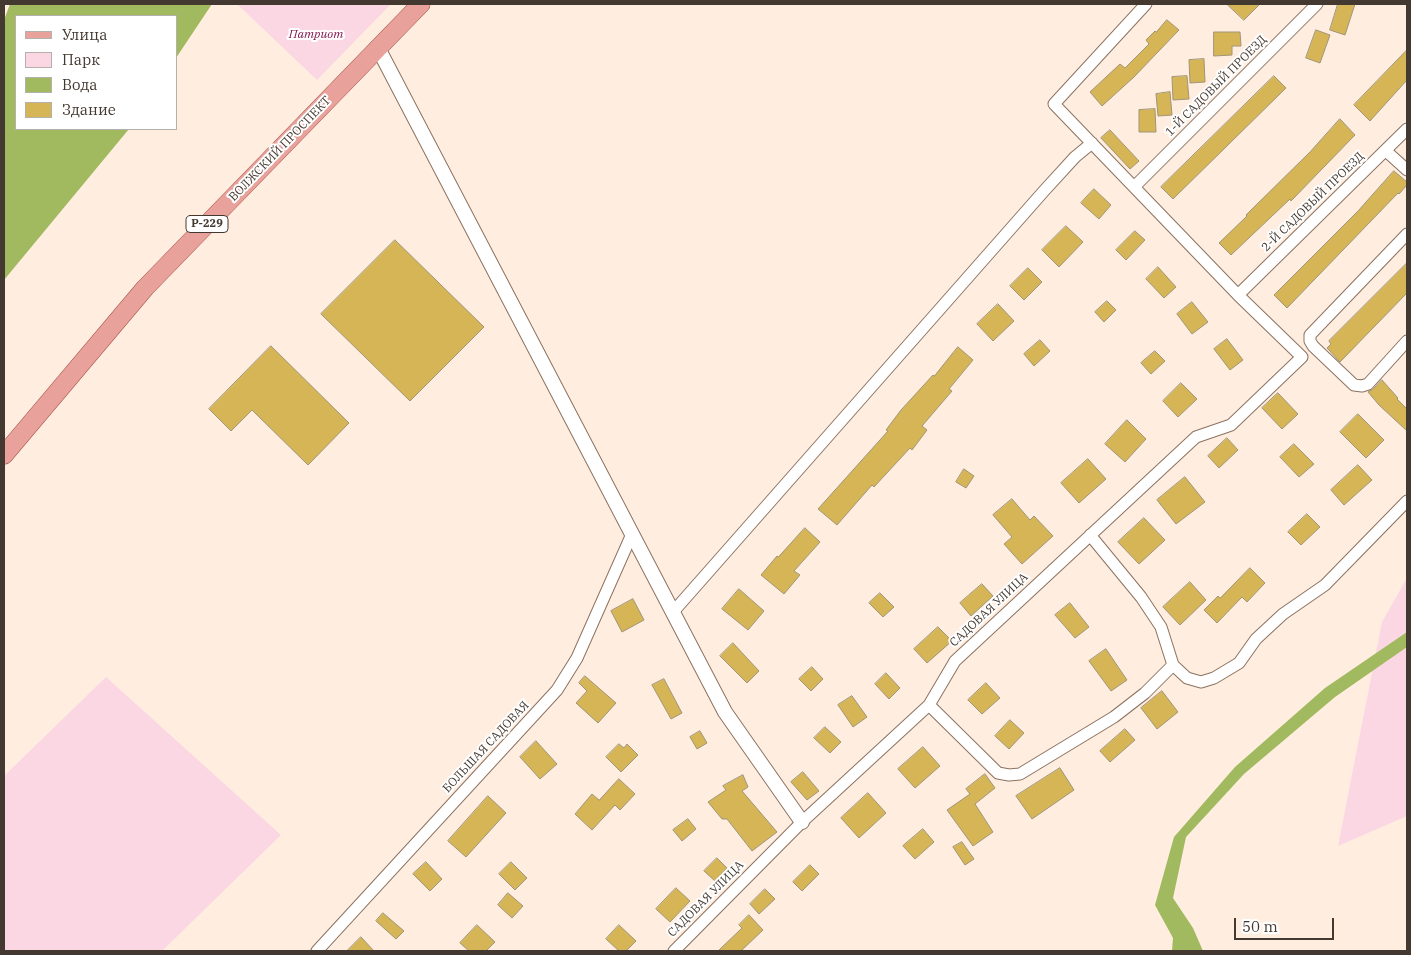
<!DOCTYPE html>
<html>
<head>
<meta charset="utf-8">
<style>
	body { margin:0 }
	#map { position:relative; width:1411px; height:955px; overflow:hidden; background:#ffede0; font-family:"IBM Plex Serif",serif }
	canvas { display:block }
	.frame { position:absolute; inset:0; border:5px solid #443930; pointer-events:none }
	.legend { position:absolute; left:15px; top:15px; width:162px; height:115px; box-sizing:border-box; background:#fff; border:1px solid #b4b0ac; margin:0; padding:6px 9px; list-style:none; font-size:15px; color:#443930 }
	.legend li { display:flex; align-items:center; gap:10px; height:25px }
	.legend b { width:25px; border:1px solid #b4b0ac }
	.scale { position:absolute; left:1234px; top:918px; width:100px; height:22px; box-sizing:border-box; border:2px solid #443930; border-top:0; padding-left:6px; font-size:15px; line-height:18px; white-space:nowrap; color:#443930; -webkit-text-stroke:4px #fff; paint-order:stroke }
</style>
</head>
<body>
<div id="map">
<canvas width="1411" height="955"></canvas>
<div class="frame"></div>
<ul class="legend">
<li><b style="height:6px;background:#e9a29b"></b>Улица</li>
<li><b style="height:14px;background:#fbd7e3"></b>Парк</li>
<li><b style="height:14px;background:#a1b95f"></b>Вода</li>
<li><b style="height:14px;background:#d6b556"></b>Здание</li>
</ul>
<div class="scale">50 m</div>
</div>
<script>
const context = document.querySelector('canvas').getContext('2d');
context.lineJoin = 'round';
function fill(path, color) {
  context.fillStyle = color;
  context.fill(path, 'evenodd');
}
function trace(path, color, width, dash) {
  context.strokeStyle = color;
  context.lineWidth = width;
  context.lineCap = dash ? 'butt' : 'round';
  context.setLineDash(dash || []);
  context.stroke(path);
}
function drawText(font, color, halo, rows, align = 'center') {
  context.font = font + ' "IBM Plex Serif",serif';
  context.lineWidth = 4;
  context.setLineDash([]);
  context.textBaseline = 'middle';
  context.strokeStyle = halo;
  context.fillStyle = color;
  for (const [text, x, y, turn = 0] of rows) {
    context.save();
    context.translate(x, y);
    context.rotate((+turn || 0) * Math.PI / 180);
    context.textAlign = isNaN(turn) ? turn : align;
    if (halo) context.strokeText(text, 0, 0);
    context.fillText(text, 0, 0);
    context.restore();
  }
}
const green = new Path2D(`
	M237 4H391L317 80Z
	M1407 578V816L1338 846 1382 622Z
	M106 677 281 835 162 951H4V776Z`);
const water = new Path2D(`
	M10 4H212L176 58V16H16V129H129L4 280V20Z
	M1407 632V647L1335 697 1244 774 1186 837 1173 898 1193 928 1203 951H1172L1173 938 1155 905 1174 837 1235 767 1325 688Z`);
const building = new Path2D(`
	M1227 4H1260L1244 20Z
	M1338 4H1355L1345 35 1330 30Z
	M1167 20 1179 30 1134 77 1102 106 1090 92 1120 64 1125 68 1149 44 1146 40 1155 31 1156 32Z
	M1316 30 1330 35 1320 63 1306 58Z
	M1214 32H1240L1241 46H1232V55L1214 56Z
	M1407 50V80L1370 121 1354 105Z
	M1204 59 1205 82 1190 83 1189 60Z
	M1187 76 1189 99 1173 100 1172 77Z
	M1274 76 1286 88 1173 199 1161 187Z
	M1170 92 1172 115 1158 116 1156 94Z
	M1155 109 1156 132H1139V110Z
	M1340 119 1355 135 1291 201 1290 199 1231 255 1219 243 1247 216 1246 215 1310 152Z
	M1110 130 1139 161 1130 169 1101 138Z
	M1394 171 1407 182V185L1399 194 1398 193 1287 308 1274 295 1358 211Z
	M1094 189 1111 205 1099 219 1081 203Z
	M1066 226 1083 242 1059 267 1042 250Z
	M1135 231 1145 240 1126 260 1116 250Z
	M395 240 484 327 410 401 321 314Z
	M1407 263V293L1340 362 1327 348 1331 344 1329 341Z
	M1158 267 1176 287 1164 298 1146 279Z
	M1028 268 1042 282 1024 300 1010 286Z
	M1107 301 1116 310 1104 322 1095 312Z
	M1192 302 1208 322 1192 334 1177 314Z
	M998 304 1014 321 993 341 977 324Z
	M1227 339 1243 360 1230 370 1214 349Z
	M1040 340 1050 351 1034 366 1024 354Z
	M271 346 349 423 308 465 252 410 231 431 209 409Z
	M958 347 973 360 949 389 952 391 922 426 927 430 912 450 910 448 874 487 872 485 837 525 818 509 888 431 886 430 901 410 933 375 934 376Z
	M1155 351 1165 361 1151 374 1141 363Z
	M1382 380 1398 398 1397 399 1407 409V431L1379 405 1368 392 1373 389Z
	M1181 383 1197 399 1178 417 1163 401Z
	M1278 393 1298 414 1282 429 1262 408Z
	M1358 414 1384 440 1366 458 1340 432Z
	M1127 420 1146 439 1125 462 1105 444Z
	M1227 438 1238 450 1219 468 1208 456Z
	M1294 444 1314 464 1299 477 1280 457Z
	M1088 459 1106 479 1079 503 1061 483Z
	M1358 465 1372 480 1344 505 1331 490Z
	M964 469 974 476 966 488 956 482Z
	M1185 477 1205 502 1176 524 1157 500Z
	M1012 499 1030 520 1034 516 1053 536 1022 564 1004 544 1012 537 993 515Z
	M1307 514 1320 527 1301 545 1288 532Z
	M1144 518 1165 540 1139 564 1118 542Z
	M805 528 820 542 794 571 800 575 784 594 761 575 777 556 778 557Z
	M1250 568 1265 583 1247 602 1242 597 1217 623 1204 610 1218 596 1220 598Z
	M1190 582 1206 600 1180 625 1163 607Z
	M982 584 993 596 971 616 960 603Z
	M739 589 764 611 748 630 722 609Z
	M880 593 894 607 883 617 869 603Z
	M633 599 644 620 622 632 611 611Z
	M1070 603 1089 627 1075 638 1055 615Z
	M938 627 952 641 927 663 914 649Z
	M733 643 759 671 747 683 720 656Z
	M1106 649 1127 680 1111 691 1089 661Z
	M812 667 823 679 811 691 799 679Z
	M886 673 900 688 889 699 875 684Z
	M585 676 616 703 598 723 576 703 587 691 579 683Z
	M664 679 682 713 671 719 652 685Z
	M986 683 1000 698 982 714 968 700Z
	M1162 691 1178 712 1157 729 1141 708Z
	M852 696 867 717 853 727 838 705Z
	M1010 720 1024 733 1009 749 995 736Z
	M825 727 841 742 830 753 814 738Z
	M1125 729 1135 740 1110 762 1100 751Z
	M700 731 707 743 697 749 690 737Z
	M536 741 557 764 540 779 520 757Z
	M619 744 624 748 627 744 638 755 621 772 606 757Z
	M923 747 940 766 915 788 898 769Z
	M1060 768 1074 790 1032 819 1016 796Z
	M803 772 819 791 807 800 791 782Z
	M985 774 995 788 975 804 993 832 973 846 947 810 970 794 966 789Z
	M743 775 748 787 742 791 777 832 752 851 727 819H722L708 802 726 790 723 786Z
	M619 779 635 794 620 810 615 805 592 830 575 814 592 794 599 800Z
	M868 793 886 813 859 838 841 818Z
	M488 796 506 813 466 857 448 841Z
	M688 819 696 829 682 841 673 830Z
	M923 829 934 842 915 859 903 846Z
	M962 842 974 859 965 865 953 847Z
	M717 858 727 868 715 881 704 871Z
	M426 862 442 879 430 891 413 874Z
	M511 862 527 878 515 890 499 874Z
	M810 865 819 874 802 891 793 882Z
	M676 888 690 901 670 922 656 909Z
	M765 889 775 899 759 914 750 904Z
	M508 893 523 906 512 918 498 905Z
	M383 913 404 931 396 939 376 921Z
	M749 915 763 930 741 951H718L742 928 739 925Z
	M477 925 495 942 486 951H469L460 943Z
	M619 925 636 941 626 951H619L606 939Z
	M361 937 374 951H347Z`);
const minor = new Path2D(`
	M1386 151 1407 170
	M1134 187 1317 4
	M1407 234 1310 335V341L1313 346 1354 385 1362 386 1368 384 1407 341
	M1238 295 1407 129
	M1090 535 1141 597 1161 627 1173 665 1187 678 1201 682 1214 678 1239 663 1256 639 1283 614 1325 585 1407 501
	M673 612 1043 192 1075 157 1092 143
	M929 705 998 773 1009 775 1020 774 1114 717 1145 693 1173 665
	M317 951 557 690 577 658 632 534
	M674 951 802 822 929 705 955 661 1196 437 1231 425 1302 357 1238 295 1054 104 1146 4`);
const tertiary = new Path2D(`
	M378 48 725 712 802 822`);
const primary = new Path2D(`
	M4 455 145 288 421 4`);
const shields = [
	[207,224,42]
];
const shieldNames = [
	["Р-229",207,224]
];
const parkNames = [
	["Патриот",316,35]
];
const streetNames = [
	["1-Й САДОВЫЙ ПРОЕЗД",1216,86,-45],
	["ВОЛЖСКИЙ ПРОСПЕКТ",280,149,-46],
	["2-Й САДОВЫЙ ПРОЕЗД",1313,202,-44],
	["САДОВАЯ УЛИЦА",989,610,-43],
	["БОЛЬШАЯ САДОВАЯ",486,747,-47],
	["САДОВАЯ УЛИЦА",706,899,-45]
];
fill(green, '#fbd7e3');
fill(water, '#a1b95f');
fill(building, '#d6b556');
trace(building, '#a09578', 1);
trace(minor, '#8c725f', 13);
trace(tertiary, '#8c725f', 16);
trace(primary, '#a6554b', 19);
trace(minor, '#fff', 11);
trace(tertiary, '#fff', 14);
trace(primary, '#e9a29b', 18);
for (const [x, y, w] of shields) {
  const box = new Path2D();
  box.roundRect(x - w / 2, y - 8.5, w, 17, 4);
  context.fillStyle = '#fff';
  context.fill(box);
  trace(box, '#443930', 1);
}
drawText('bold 11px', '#443930', null, shieldNames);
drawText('italic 12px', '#83164e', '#fff', parkNames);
drawText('12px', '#443930', '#fff', streetNames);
</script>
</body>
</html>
